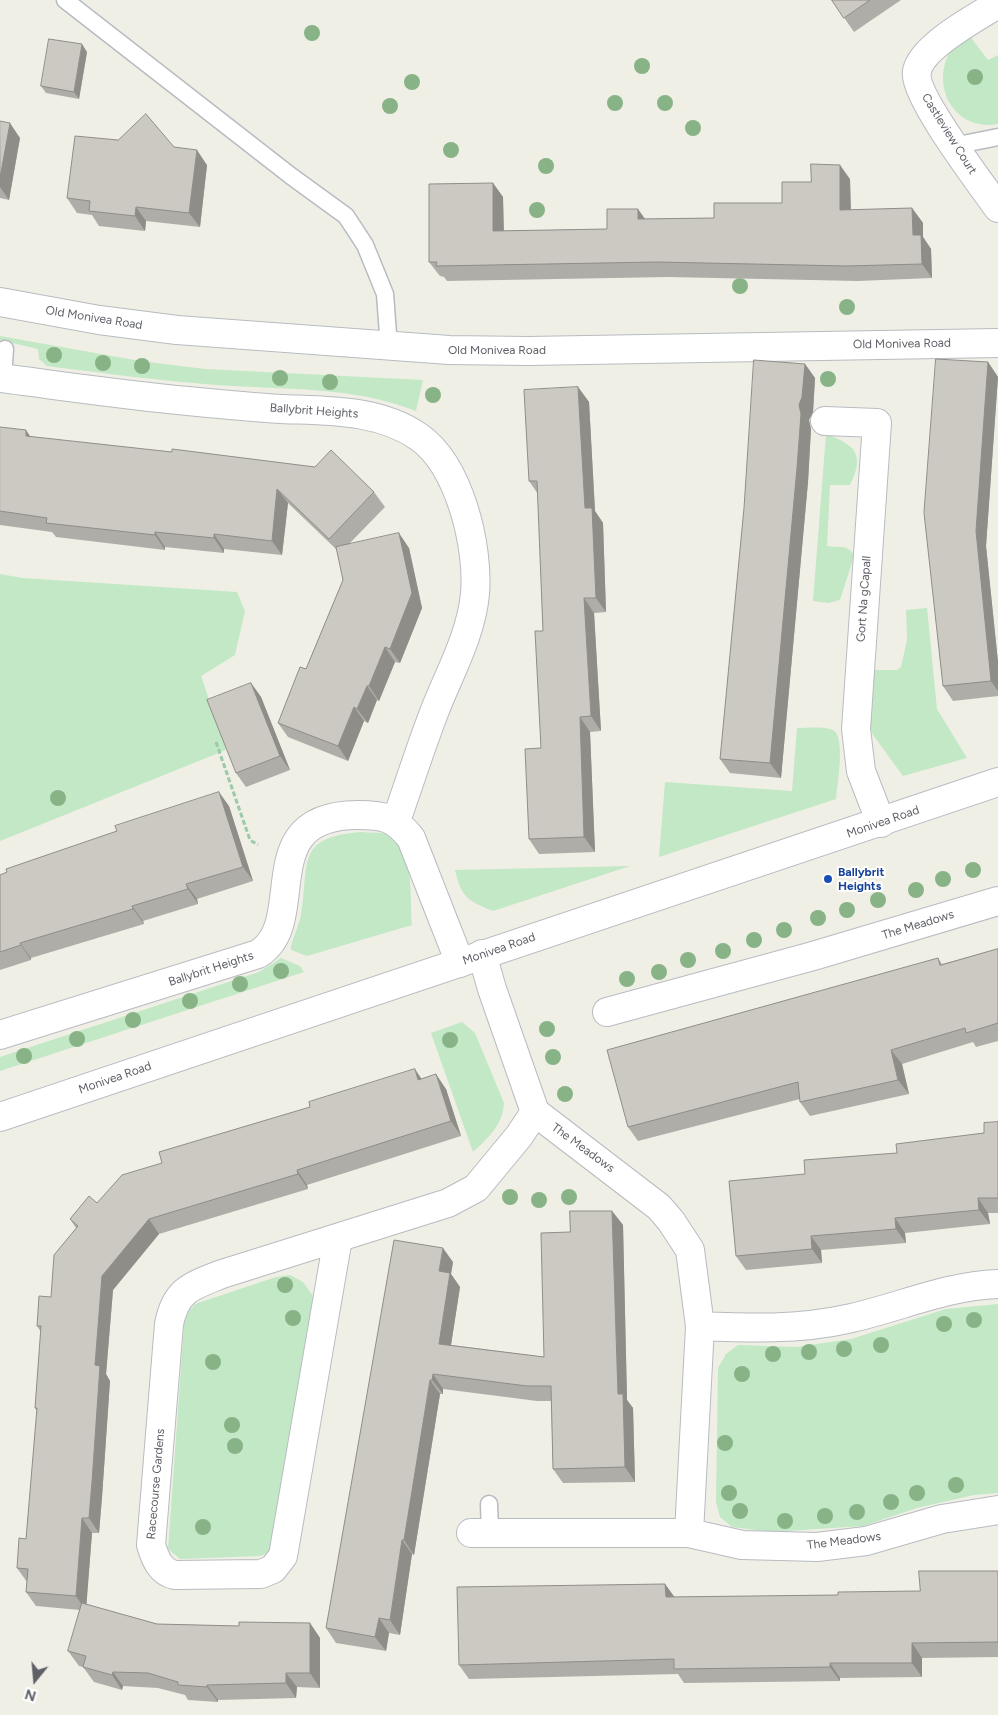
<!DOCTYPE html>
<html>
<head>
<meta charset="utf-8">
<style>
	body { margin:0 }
	#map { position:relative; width:998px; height:1715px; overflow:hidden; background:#f0efe6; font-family:Figtree,sans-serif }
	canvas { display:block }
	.north { position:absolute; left:10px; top:1655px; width:50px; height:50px; -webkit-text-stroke:4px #fff; paint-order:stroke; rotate:197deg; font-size:14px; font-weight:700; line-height:20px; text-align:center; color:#5e6167 }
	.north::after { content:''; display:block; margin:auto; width:18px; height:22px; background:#5e6167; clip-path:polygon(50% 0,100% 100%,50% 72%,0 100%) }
</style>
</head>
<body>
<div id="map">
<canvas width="998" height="1715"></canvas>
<div class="north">N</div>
</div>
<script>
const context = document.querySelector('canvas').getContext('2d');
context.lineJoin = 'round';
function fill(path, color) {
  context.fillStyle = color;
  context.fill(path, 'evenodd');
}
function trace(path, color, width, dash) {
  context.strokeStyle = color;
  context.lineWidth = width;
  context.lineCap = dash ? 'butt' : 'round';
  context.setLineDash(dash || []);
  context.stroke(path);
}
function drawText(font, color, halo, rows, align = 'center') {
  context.font = font + ' Figtree,sans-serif';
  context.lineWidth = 4;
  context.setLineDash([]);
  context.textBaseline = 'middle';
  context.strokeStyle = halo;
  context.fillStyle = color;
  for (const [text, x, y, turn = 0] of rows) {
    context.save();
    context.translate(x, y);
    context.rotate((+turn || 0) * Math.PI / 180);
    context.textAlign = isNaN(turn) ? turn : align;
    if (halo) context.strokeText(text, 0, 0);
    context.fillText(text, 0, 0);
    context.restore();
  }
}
const green = new Path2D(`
	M969 35 988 60 998 55V124C955 132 929 86 951 50 955 44 963 39 969 35Z
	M0 336 140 361 205 369 423 380 416 411C353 386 284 390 217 385 160 381 103 373 47 366L39 359 38 349 0 340Z
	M826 434C856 445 865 455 850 485H830L827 546C837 548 850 544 854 556L840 600 828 603 813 601Z
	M0 574 23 578 237 592 245 611 235 655 201 676 226 750 0 841Z
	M927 608 937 709 967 758 903 776 873 735C864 714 871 691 875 670H897L901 667 907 640 906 610Z
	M797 728C807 728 824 726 833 730 846 736 837 786 836 799L659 857 665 782 792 791Z
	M361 832C370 833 380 832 388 834 415 842 410 904 412 925L307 956 291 950C290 943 300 924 301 914 310 864 294 837 361 832Z
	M630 866 493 911C468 901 461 897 455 870Z
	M281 958 300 966 304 972 0 1071V1057L259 972Z
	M462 1022 475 1033 504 1103C503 1125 488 1138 473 1152L431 1033Z
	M290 1275 303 1282 316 1300 270 1552 260 1556 180 1559 168 1549 184 1325 187 1314 195 1304 276 1277Z
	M998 1304V1493L974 1495 917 1508 863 1526 772 1532 732 1527 720 1517 716 1502 718 1368 726 1354 738 1345 796 1347 851 1339 946 1309Z`);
const path = new Path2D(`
	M216 742 250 840 258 845`);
const service = new Path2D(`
	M65 0 291 176 346 216 365 245 385 294 389 347
	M953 146 998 137
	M3 378 5 349
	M489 1504 490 1533`);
const minor = new Path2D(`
	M998 4C977 17 922 46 917 71 912 94 982 185 998 208
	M0 378C63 386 125 395 188 401 219 404 250 407 281 409 327 411 379 409 419 437 460 466 479 547 475 594 471 635 450 672 435 710 421 746 409 784 396 821
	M825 421 877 423 856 729 861 771 881 823
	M482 954 492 989 535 1112 659 1207 671 1221 690 1250 700 1326 689 1533
	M607 1012 813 956 998 901
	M0 1035 258 954C311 922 250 815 358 815 384 815 394 817 411 838L460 963
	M338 1238 283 1556 273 1569 261 1574 175 1575C160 1572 155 1558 151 1545L169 1324C176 1289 192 1286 222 1274L448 1203 476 1188 519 1136 535 1112
	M700 1326C749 1328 798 1330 847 1319 899 1308 944 1286 998 1284
	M471 1533H689L742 1545 817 1547 866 1541 942 1519 998 1510`);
const tertiary = new Path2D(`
	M0 302 99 320 177 330 449 350 528 351 998 343`);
const secondary = new Path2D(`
	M0 1117 998 782`);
const trees = [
	[312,33],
	[642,66],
	[975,77],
	[412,82],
	[615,103],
	[665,103],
	[390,106],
	[693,128],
	[451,150],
	[546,166],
	[537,210],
	[740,286],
	[847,307],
	[54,355],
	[103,363],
	[142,366],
	[280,378],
	[828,379],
	[330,382],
	[433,395],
	[58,798],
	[973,870],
	[943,879],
	[916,890],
	[878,900],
	[847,910],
	[818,918],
	[784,930],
	[754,940],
	[723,951],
	[688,960],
	[281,971],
	[659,972],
	[627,979],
	[240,984],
	[190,1001],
	[133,1020],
	[547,1029],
	[77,1039],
	[450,1040],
	[24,1056],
	[553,1057],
	[565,1094],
	[510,1197],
	[569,1197],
	[539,1200],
	[285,1285],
	[293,1318],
	[974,1320],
	[944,1324],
	[881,1345],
	[844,1349],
	[809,1352],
	[773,1354],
	[213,1362],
	[742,1374],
	[232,1425],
	[725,1443],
	[235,1446],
	[956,1485],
	[729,1493],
	[917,1493],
	[891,1502],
	[740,1511],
	[857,1512],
	[825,1516],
	[785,1521],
	[203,1527]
];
const wall = new Path2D(`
	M832 0H901L854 32Z
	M87 52 79 99 46 93 41 86Z
	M0 121 20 138 9 200 0 198Z
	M174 147 207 165 200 227 146 221 145 231 99 226 92 215 77 213 67 198Z
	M850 179 851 210 912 208 923 223V237L931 249 932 278 858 281 668 277 447 281 444 277 440 276 429 262 493 183 503 197 504 231 607 229 645 219 714 218 782 203 811 182Z
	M988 362 998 377 986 546 998 662V696L953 701 943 686Z
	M805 364 815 378 813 412 809 420 811 429 808 482 781 778 730 773 720 759Z
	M578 387 589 402 595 511 603 523 606 612 594 613 601 731 590 732 595 852 539 854 529 839 541 748 543 631 538 494 529 481Z
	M0 427 31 437 374 492 385 507 349 544 409 548 422 608 400 663 395 662 379 701 377 700 368 723 364 721 348 761 288 737 278 723 306 669 343 580 337 550 288 503 282 555 224 549V553L165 547V550L56 537 52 532 0 525Z
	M251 683 261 697 290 770 246 787 236 773Z
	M229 806 253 881 197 899 198 904 143 921 144 924 31 958V960L0 970V875Z
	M998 949V1041L976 1047 973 1042 902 1064 909 1094 810 1116 800 1102V1099L638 1141 628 1127 938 958 942 964Z
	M421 1079 446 1089 461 1136 307 1185 308 1189 159 1234 113 1290 106 1374 110 1381 102 1497 99 1533H92L86 1605 157 1624 239 1626 310 1623 320 1638V1688L297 1687 296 1698 218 1700V1702L188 1700 185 1695 158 1688 123 1686 122 1690 94 1682 83 1667 79 1666 68 1651 80 1610 36 1606 26 1592 27 1582 17 1568 26 1539 37 1411 35 1408 41 1332 37 1326 51 1297 76 1228 70 1219 97 1203 162 1163Z
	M998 1122V1213H988L990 1224 905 1233 906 1243 821 1250 822 1263 746 1270 736 1256 897 1153 984 1133Z
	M612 1211 623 1225 627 1400 633 1408 635 1482 563 1483 553 1469 551 1401H537L443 1389V1394H440L414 1555 412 1554 400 1635 389 1633 386 1651 336 1643 326 1628 453 1262 451 1274 460 1287 451 1345 544 1357 570 1232Z
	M998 1571V1657L922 1658V1677L840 1678V1681L684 1683 678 1674 469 1679 459 1665 665 1584 674 1597 838 1595 920 1591Z`);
const shadedWall = new Path2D(`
	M82 44 87 52 79 99 74 92Z
	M10 123 20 138 9 200 0 187V178Z
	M197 150 207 165 200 227 189 213Z
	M840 165 850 179 851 224 840 210Z
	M493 183 503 197 504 246 493 231Z
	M136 207 146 221 145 231 135 216Z
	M912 208 923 223V237L931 249 932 278 922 264 913 235Z
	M638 209 648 223 638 219Z
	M988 362 998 377 986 546 998 662V691L991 681 976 531Z
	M805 364 815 378 813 412 809 420 811 429 808 482 781 778 770 763 799 405Z
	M578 387 589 402 595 511 603 523 606 612 596 598 585 508Z
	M26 430 36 445 26 436Z
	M277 489 288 503 282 555 272 541Z
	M155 532 165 547V550L155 535Z
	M399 533 409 548 422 608 400 663 390 649Z
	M214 534 224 549V553L214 538Z
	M584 598 594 613 601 731 591 716Z
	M385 647 395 662 379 701 369 686Z
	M251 683 261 697 290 770 280 756Z
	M367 686 377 700 368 723 357 709Z
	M354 707 364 721 348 761 338 746Z
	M580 717 590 732 595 852 584 837Z
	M219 792 229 806 253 881 243 867Z
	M186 884 197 899 198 904 188 889Z
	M132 906 143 921 144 924 133 909Z
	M20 943 31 958V960L21 945Z
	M891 1050 902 1064 909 1094 898 1080Z
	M415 1069 425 1084 418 1080Z
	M436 1074 446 1089 461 1136 451 1121Z
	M297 1170 307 1185 308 1189 298 1174Z
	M978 1198 988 1213 990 1224 979 1210Z
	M612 1211 623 1225 627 1400 633 1408 635 1482 625 1467 618 1394Z
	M895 1218 905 1233 906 1243 896 1229Z
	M149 1219 159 1234 113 1290 106 1374 110 1381 102 1497 99 1533 89 1518 95 1365 102 1276Z
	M811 1236 821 1250 822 1263 812 1249Z
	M443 1248 453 1262 451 1274 460 1287 449 1358 439 1344V1271Z
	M433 1374 443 1389V1394L432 1380Z
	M430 1380 440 1394 414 1555 404 1540Z
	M82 1518 92 1533 86 1611 76 1596Z
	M402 1540 412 1554 400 1635 390 1620Z
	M665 1584 676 1599 666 1597Z
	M379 1618 389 1633 386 1651 375 1637Z
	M310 1623 320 1638V1688L310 1673Z
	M912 1643 922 1658V1677L912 1663Z
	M830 1663 840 1678V1681L830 1667Z
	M113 1672 123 1686 122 1690 112 1675Z
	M286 1673 297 1687 296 1698 286 1683Z
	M207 1685 218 1700V1702L207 1687Z`);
const building = new Path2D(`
	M832 0H870L844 18Z
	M49 39 82 44 74 92 41 86Z
	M146 114 174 147 197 150 189 213 136 207 135 216 89 211 90 201 67 198 75 136 118 140Z
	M0 121 10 123 0 178Z
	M811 164 840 165V210L912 208 913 235H921L922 264 847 266 657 262 436 266 437 262H429V184L493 183V231L607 229V209H638V219L714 218V203H782V182H811Z
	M936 359 988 362 976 531 991 681 943 686 924 513Z
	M754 360 805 364 802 397 799 405 801 414 797 468 770 763 720 759 744 508Z
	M578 387 585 508H592L596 598H584L591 716 580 717 584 837 529 839 525 749 541 748 535 631H543L537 481H529L524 390Z
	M0 427 26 430V436L172 452V449L315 467 331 450 374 492 329 539 277 489 272 541 214 534V538L155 532V535L46 523 47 518 0 511Z
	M399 533 412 593 390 649 385 647 369 686H367L357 709 354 707 338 746 278 723 300 667 306 669 343 580 336 547Z
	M251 683 280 756 236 773 207 700Z
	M219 792 243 867 186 884 188 889 132 906 133 909 20 943 21 945 0 952V875L7 872 6 869 117 831 115 826Z
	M998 949V1023L966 1033 965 1028 891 1050 898 1080 800 1102 798 1082 628 1127 607 1050 938 958 940 965Z
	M415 1069 418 1080 436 1074 451 1121 297 1170 298 1174 149 1219 102 1276 95 1365 100 1366 92 1482 89 1518H82L76 1596 26 1592 28 1569 17 1568 19 1538 26 1539 37 1408H35L41 1326H37L39 1296 51 1297 54 1255 78 1226 70 1219 89 1196 97 1203 122 1175 162 1163 159 1152 310 1107 309 1102Z
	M998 1122V1198H978L979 1210 895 1218 896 1229 811 1236 812 1249 736 1256 729 1181 805 1174 804 1160 897 1153 896 1144 984 1133V1123Z
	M570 1211H612L618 1394H623L625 1467 553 1469 551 1386H527L433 1374 432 1380H430L404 1540H402L390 1620 379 1618 375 1637 326 1628 394 1240 443 1248 439 1271 450 1273 439 1344 544 1357 541 1233 570 1232Z
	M919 1571H998V1642L912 1643V1663H830V1667L674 1669V1659L459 1665 457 1587 665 1584 666 1597 838 1595V1592L920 1591Z
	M82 1603 157 1624 239 1626V1622L310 1623V1673H286V1683L207 1685V1687L178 1685V1682L148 1673 113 1672 112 1675 83 1667 86 1656 68 1651Z`);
const markers = [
	[828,879,5,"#1a4fb4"]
];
const streetNames = [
	["Castleview Court",949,134,58],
	["Old Monivea Road",94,318,9],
	["Old Monivea Road",902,344,-1],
	["Old Monivea Road",497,350],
	["Ballybrit Heights",314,411,4],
	["Gort Na gCapall",864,599,-86],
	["Monivea Road",883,822,-19],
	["The Meadows",918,925,-17],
	["Monivea Road",499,949,-19],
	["Ballybrit Heights",211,969,-18],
	["Monivea Road",115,1078,-19],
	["The Meadows",583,1148,36],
	["Racecourse Gardens",156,1484,-85],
	["The Meadows",844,1541,-7]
];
const transitNames = [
	["Ballybrit",838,872],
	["Heights",838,886]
];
fill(green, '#c2e8c5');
trace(service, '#b8bbc0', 19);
trace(minor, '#b8bbc0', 30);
trace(tertiary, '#b8bbc0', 30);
trace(secondary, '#b9bcc2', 30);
trace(path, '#9bc9ab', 3, [5, 2.5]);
trace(service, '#fff', 16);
trace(minor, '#fff', 28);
trace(tertiary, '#fff', 28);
trace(secondary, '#fff', 28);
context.fillStyle = '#88b387';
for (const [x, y] of trees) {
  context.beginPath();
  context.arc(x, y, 8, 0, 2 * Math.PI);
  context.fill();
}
fill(wall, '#afada8');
fill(shadedWall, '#8f8d88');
fill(building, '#ccc9c3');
trace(building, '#8f8d88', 1);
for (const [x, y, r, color] of markers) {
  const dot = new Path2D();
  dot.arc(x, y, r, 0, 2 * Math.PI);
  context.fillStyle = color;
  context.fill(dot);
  trace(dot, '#fff', 2);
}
drawText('12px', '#5e6167', '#fff', streetNames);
drawText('bold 12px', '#164399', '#fff', transitNames, 'left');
</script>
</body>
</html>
